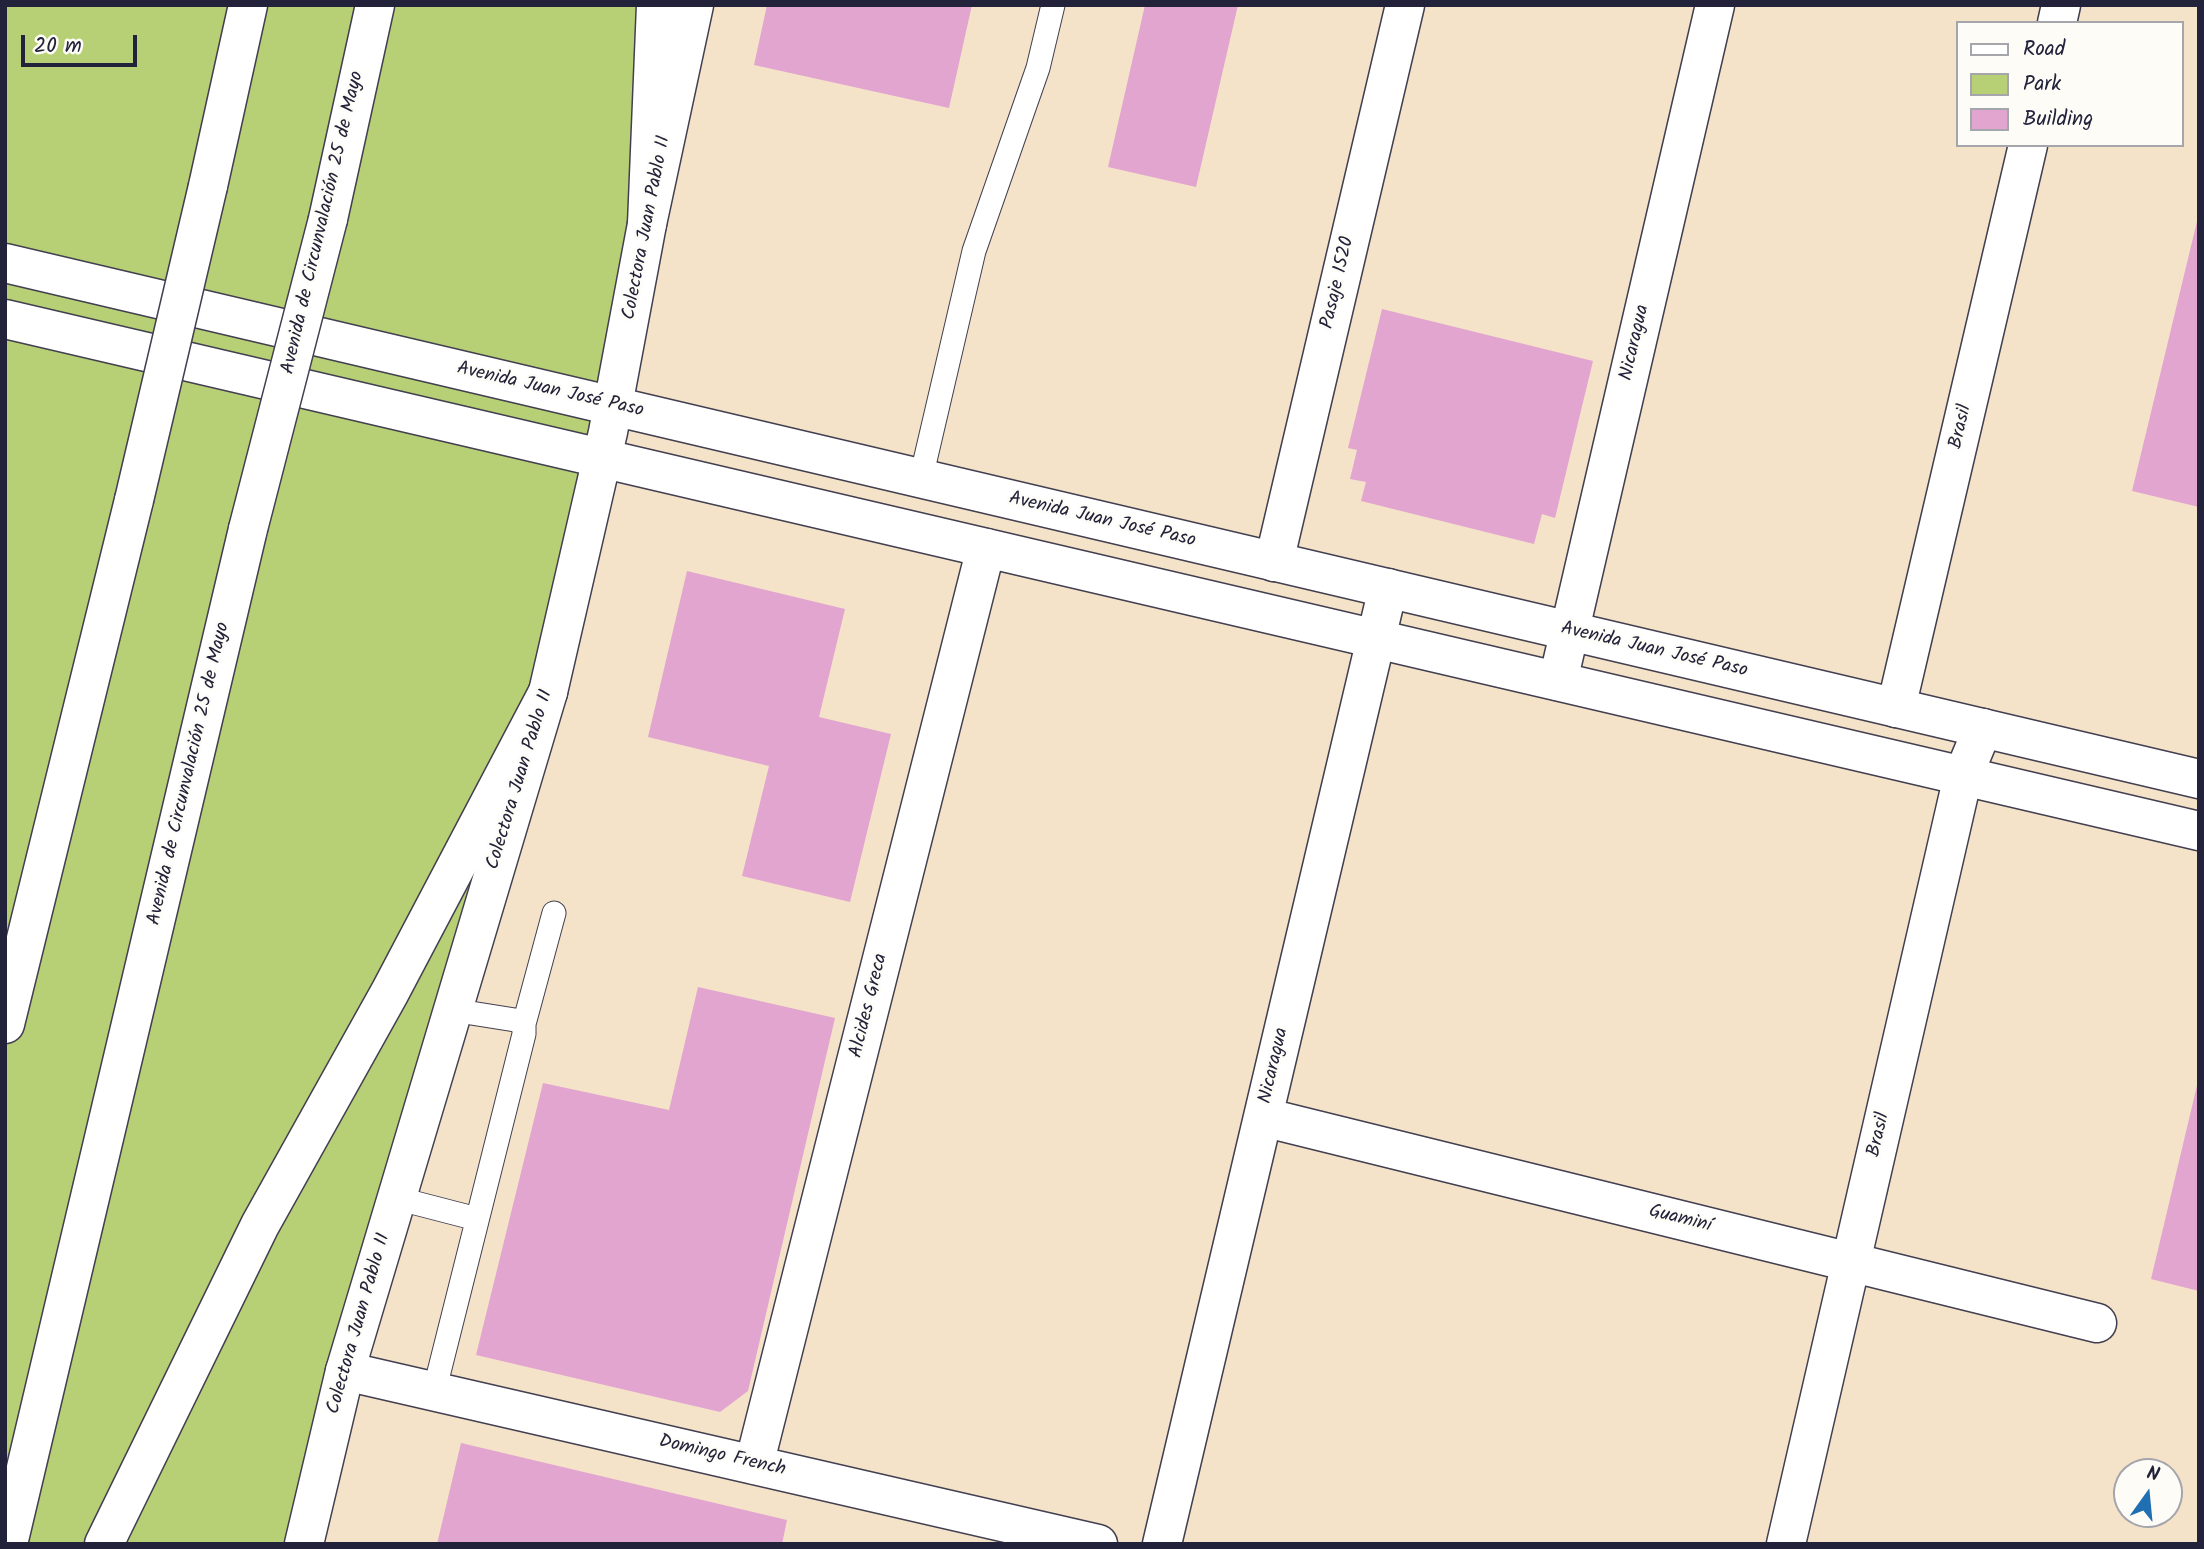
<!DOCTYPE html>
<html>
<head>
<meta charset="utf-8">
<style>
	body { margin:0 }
	#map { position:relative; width:2204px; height:1549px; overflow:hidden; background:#f4e3c9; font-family:Kalam,sans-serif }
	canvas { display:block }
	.frame { position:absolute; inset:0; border:7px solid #22223b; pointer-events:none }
	.legend { position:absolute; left:1956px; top:21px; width:228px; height:126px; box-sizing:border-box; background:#fdfcf7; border:2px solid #a5a5ac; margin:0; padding:9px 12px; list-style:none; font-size:21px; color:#22223b }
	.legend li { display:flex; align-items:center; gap:14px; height:35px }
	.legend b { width:35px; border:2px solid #a5a5ac }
	.north { position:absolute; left:2113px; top:1458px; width:70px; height:70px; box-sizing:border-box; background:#fdfcf7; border:2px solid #a5a5ac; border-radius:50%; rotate:15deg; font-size:19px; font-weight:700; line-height:28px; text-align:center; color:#22223b }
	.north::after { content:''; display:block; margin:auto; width:24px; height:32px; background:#1f6fb2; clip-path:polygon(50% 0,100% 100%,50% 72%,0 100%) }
	.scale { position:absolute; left:21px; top:35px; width:116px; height:32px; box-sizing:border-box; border:4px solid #22223b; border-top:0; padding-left:9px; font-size:21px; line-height:24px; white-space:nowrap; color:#22223b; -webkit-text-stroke:5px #fdfcf7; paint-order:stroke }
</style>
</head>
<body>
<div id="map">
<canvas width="2204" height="1549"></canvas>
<div class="frame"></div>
<ul class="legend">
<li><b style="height:9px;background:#fff"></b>Road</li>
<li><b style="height:19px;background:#b7d075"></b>Park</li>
<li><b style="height:19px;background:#e2a5d0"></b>Building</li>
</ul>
<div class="north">N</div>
<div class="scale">20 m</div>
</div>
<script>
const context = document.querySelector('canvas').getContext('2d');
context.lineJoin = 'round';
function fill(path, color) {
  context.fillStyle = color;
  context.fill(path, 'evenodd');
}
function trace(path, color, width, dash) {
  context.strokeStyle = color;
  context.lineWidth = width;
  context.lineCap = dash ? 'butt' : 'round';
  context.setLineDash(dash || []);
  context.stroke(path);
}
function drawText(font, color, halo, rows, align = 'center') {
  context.font = font + ' Kalam,sans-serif';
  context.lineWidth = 5;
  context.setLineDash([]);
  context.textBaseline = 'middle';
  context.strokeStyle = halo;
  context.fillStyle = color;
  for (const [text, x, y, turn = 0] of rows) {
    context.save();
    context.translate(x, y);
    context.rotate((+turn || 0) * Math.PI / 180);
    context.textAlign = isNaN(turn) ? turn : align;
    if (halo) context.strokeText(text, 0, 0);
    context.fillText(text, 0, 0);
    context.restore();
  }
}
const green = new Path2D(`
	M5 5H694L613 406 304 1544H5Z`);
const building = new Path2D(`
	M767 5H972L949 108 754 65Z
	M1145 5H1238L1196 187 1108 167Z
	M2199 213V507L2132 491Z
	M1382 309 1593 361 1555 518 1542 514 1534 544 1361 501 1366 482 1350 479 1357 450 1348 448Z
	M687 571 845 609 819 717 891 734 850 902 742 876 769 766 648 737Z
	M698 987 835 1018 748 1391 720 1412 476 1355 543 1083 669 1110Z
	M2199 1077V1291L2151 1279Z
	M461 1443 787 1520 782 1544H437Z`);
const service = new Path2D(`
	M921 478 974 251 1038 68 1053 5
	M524 1024 554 913
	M396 1198 477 1219
	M434 1392 524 1034V1024L515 1020 452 1010`);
const minor = new Path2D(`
	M2057 23 2061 5
	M1274 562 1405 5
	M1558 681 1715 5
	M1896 708 2028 145
	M1263 1117 2097 1323
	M345 1371 1098 1544
	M754 1465 986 548
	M1162 1544 1388 588
	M1786 1544 1963 776 1983 728`);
const secondary = new Path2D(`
	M5 263 2199 779
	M5 319 2199 831
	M304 1544 345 1371 548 692 608 432 647 224 694 5`);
const motorway = new Path2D(`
	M208 186 248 5
	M328 219 375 5
	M647 224 656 5
	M5 1024 134 500
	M8 1544 248 529
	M104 1544 260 1225 390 992 548 692`);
const motorwayBridge = new Path2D(`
	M134 500 208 186
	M248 529 328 219`);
const streetNames = [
	["Avenida de Circunvalación 25 de Mayo",324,223,-77],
	["Colectora Juan Pablo II",648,228,-79],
	["Pasaje 1520",1339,283,-77],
	["Nicaragua",1636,343,-77],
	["Avenida Juan José Paso",550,391,13],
	["Brasil",1962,427,-77],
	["Avenida Juan José Paso",1102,521,13],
	["Avenida Juan José Paso",1654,651,13],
	["Avenida de Circunvalación 25 de Mayo",190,774,-77],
	["Colectora Juan Pablo II",521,780,-73],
	["Alcides Greca",870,1006,-76],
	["Nicaragua",1275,1066,-77],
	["Brasil",1880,1135,-77],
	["Guaminí",1680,1220,14],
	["Colectora Juan Pablo II",360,1324,-74],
	["Domingo French",722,1457,13]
];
fill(green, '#b7d075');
fill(building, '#e2a5d0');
trace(service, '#423f50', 25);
trace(minor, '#423f50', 41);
trace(secondary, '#423f50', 41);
trace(motorway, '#423f50', 41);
trace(service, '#fff', 23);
trace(minor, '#fff', 38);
trace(secondary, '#fff', 38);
trace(motorway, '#fff', 38);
trace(motorwayBridge, '#423f50', 41, []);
trace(motorwayBridge, '#fff', 38);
drawText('19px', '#22223b', '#fdfcf7', streetNames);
</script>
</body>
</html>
